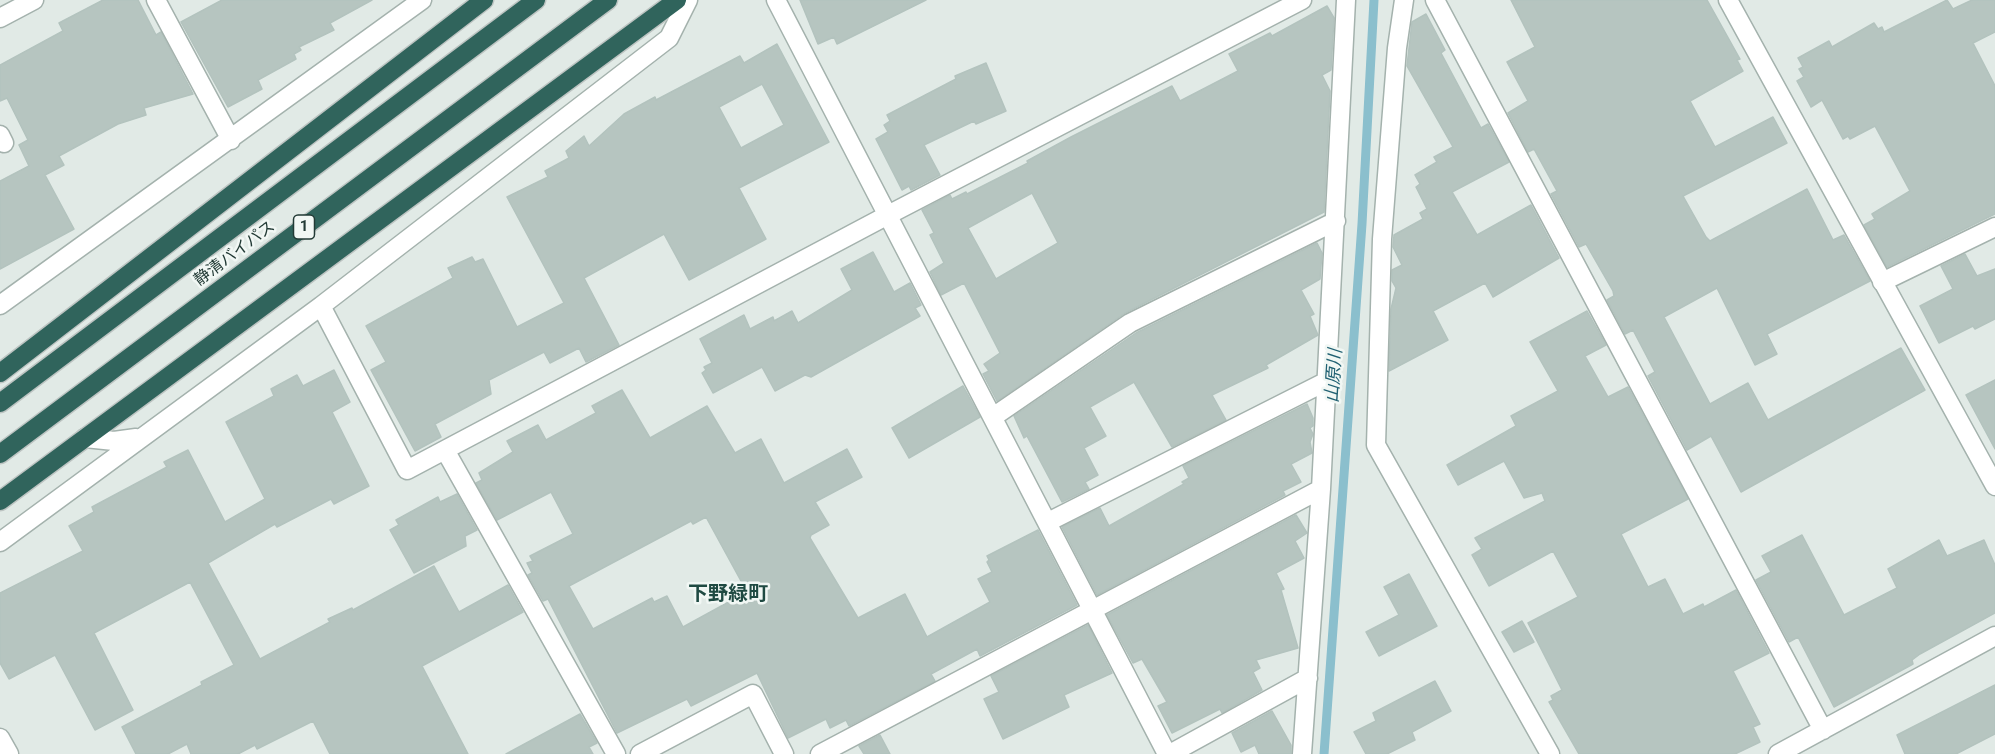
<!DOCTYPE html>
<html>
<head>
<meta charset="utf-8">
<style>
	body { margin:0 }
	canvas { display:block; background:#e1eae6 }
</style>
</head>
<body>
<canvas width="1995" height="754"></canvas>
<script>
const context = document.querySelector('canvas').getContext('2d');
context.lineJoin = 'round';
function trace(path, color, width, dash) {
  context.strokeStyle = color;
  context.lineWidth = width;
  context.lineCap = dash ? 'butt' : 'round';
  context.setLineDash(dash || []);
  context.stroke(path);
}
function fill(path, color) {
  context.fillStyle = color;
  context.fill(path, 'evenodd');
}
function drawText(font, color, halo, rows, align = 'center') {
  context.font = font + ' Roboto,"Noto Sans JP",sans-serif';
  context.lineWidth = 5;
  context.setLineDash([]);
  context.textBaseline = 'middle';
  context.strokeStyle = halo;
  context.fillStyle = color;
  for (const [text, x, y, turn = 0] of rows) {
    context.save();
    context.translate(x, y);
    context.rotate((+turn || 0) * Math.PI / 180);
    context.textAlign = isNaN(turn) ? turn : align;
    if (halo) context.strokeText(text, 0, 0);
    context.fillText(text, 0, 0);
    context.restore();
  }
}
const stream = new Path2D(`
	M1324 754 1362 224 1374 0`);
const building = new Path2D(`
	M103 0H138L156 35 161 32 193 94 144 108 146 115 118 124 59 156 64 165 45 175 74 229 0 269V181L29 166 19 145 28 140 7 98 0 101V65L63 31 59 23Z
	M222 0H372L330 23 334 30 299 47 301 50 294 54 296 59 258 80 262 89 228 107 181 22Z
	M800 0H926L837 44 834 37 818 44Z
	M1511 0H1707L1740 59 1737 60 1743 71 1690 101 1715 147 1773 117 1787 143 1683 196 1706 237 1710 241 1807 189 1833 240 1844 235 1870 281 1767 334 1777 354 1755 365 1717 288 1664 317 1710 404 1748 383 1768 420 1901 348 1925 390 1741 492 1711 436 1687 450 1648 376 1655 372 1633 330 1625 334 1607 300 1614 296 1613 291 1586 244 1579 247 1551 194 1557 191 1534 149 1528 152 1508 113 1528 101 1507 62 1535 47Z
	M1947 0 1953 9 1972 0H1995V32L1973 43 1995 86V214L1887 267 1864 225 1875 219 1872 214 1910 191 1875 126 1850 139 1848 136 1843 139 1822 100 1811 107 1797 81 1804 77 1799 69 1803 67 1798 58 1829 41 1832 47 1874 23 1878 29 1882 27 1884 32Z
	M1327 6 1334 18 1331 70 1322 75 1330 91 1324 212 1125 313 997 401 983 374 989 371 984 364 1000 353 964 283 941 295 930 272 944 263 930 235 934 233 922 210 950 195 952 199 966 192 967 194 1028 163 1027 161 1071 137 1172 86 1180 101 1238 71 1229 54 1270 33 1272 36ZM1032 193 1058 243 996 279 968 228Z
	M1426 14 1445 50 1441 53 1481 128 1488 124 1509 162 1452 192 1477 235 1531 205 1559 258 1493 297 1485 283 1433 311 1448 340 1389 371 1391 309 1396 288 1392 281V270L1402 265 1393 247 1394 235 1423 219 1420 213 1427 209 1416 187 1420 184 1415 175 1437 162 1434 157 1453 147 1407 66 1412 22Z
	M777 44 829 142 739 188 766 239 689 280 664 234 584 278 619 345 586 362 579 348 550 363 544 352 489 380 491 394 435 424 441 437 415 451 371 370 386 362 366 326 453 278 448 268 472 257 475 262 483 259 517 327 564 303 507 197 548 177 545 171 569 158 566 151 584 136 589 146 624 114 655 97 656 100 740 56 744 63ZM762 84 784 125 741 148 719 107Z
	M986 63 1006 111 976 124 974 121 924 145 940 175 911 190 909 186 902 190 876 139 888 132 884 125 890 121 887 115 956 79 955 76Z
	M1317 243 1322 253 1320 279 1301 290 1314 314 1310 316 1318 335 1266 365 1268 368 1212 395 1226 420 1172 447 1134 382 1090 407 1106 436 1084 448 1098 475 1085 482 1089 489 1062 502 1027 436 1024 438 1014 416 1136 333Z
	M873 252 894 292 910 283 921 305 915 308 920 316 811 377 805 375 775 391 762 367 713 393 702 373 706 370 704 367 712 363 700 339 744 315 750 329 773 317 774 321 792 311 798 323 852 290 841 269Z
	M1965 254 1977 276 1995 269V319L1975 329 1973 326 1939 343 1920 306 1953 289 1941 266Z
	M1587 311 1606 345 1585 356 1608 397 1628 387 1688 499 1621 534 1648 587 1665 579 1683 614 1703 604 1704 607 1736 590 1769 653 1733 671 1760 724 1753 727 1760 742 1735 754H1579L1549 702 1553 700 1551 696 1562 690 1528 623 1578 597 1553 551 1489 586 1472 555 1482 549 1475 538 1545 501 1542 493 1524 498 1504 461 1458 485 1447 465 1516 426 1511 416 1558 391 1530 342Z
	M334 370 350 402 332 412 369 486 334 504 331 499 277 527 275 524 208 563 260 659 330 622 328 619 352 608 353 610 434 566 459 612 508 585 523 612 422 666 468 754H330L313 721 257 749 255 745 238 754H191L187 744 168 754H136L122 727 202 685 201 682 234 665 190 582 94 633 133 710 95 730 55 655 9 679 0 663V593L83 551 69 526 94 512 92 507 167 467 164 462 188 450 225 522 265 499 226 422 274 396 271 389 297 375 303 386Z
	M1995 380V449L1966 395Z
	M963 386 980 417 909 458 892 428Z
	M622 390 650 438 707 406 735 453 761 439 784 483 847 449 862 477 815 502 829 525 811 535 810 538 858 618 905 594 927 637 990 602 978 579 992 572 987 562 989 560 987 556 1038 530 1077 605 980 656 977 649 931 674 935 681 849 726 846 720 830 728 826 719 788 738 757 673 691 706 687 699 617 733 548 599 543 601 528 575 532 573 527 563 533 561 530 556 573 534 551 492 497 520 476 483 482 480 479 473 513 452 507 441 538 425 546 440 596 413 592 406ZM706 517 747 592 683 627 667 596 654 602 652 598 593 629 569 586 691 521 693 524Z
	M1307 404 1313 418V426L1310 428 1313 434 1310 442 1312 453 1291 464 1301 482 1283 491 1285 495 1097 595 1062 527 1100 508 1109 526 1184 484 1182 482 1189 478 1183 466Z
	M457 494 477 530 465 536 466 546 414 573 390 530 399 525 396 520 438 497 440 502Z
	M1296 515 1307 533 1295 541 1304 558 1276 573 1284 589 1281 590 1298 648 1256 660 1260 668 1253 672 1262 690 1222 713 1220 709 1172 733 1158 706 1167 702 1142 659 1133 663 1107 615Z
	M1802 535 1844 615 1897 588 1888 569 1939 540 1947 556 1984 540 1995 565V613L1920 654 1912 660 1913 664 1834 707 1798 637 1789 642 1756 580 1771 572 1762 556Z
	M1409 574 1437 626 1379 656 1366 632 1399 615 1384 587Z
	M1522 621 1534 642 1514 652 1502 632Z
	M1088 625 1112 673 1064 695 1069 707 1003 739 984 699 999 692 991 676Z
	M1435 681 1451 711 1412 732 1415 740 1387 754H1366L1354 732 1376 721 1373 713Z
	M1995 685V734L1956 754H1905L1897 735Z
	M1272 711 1291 745V754H1259L1255 745 1241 752 1232 733Z
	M580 714 597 743 589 747 593 754H506Z
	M880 735 890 754H864L859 746Z`);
const minor = new Path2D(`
	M156 0 231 140
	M776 0 1167 754
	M1404 0 1397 48 1382 239 1376 445 1550 754
	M1435 0 1823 730
	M1728 0 1995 486
	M0 18 34 0
	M0 135 4 143
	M1882 282 1995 227
	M0 305 422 0
	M321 306 407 470 888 215 1302 0
	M993 417 1130 323 1336 221
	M85 438 114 441 136 438
	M445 450 616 754
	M1048 522 1325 382
	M0 542 321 306 669 38 688 0
	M0 738 9 754
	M640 754 753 694 784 754
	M820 754 1321 489
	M1170 754 1308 678
	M1302 754 1321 489 1346 0
	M1778 754 1995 636`);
const highway = new Path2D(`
	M0 373 484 0
	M0 403 536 0
	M0 454 608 0
	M0 501 677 0`);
const shields = [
	[304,227,21]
];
const shieldNames = [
	["1",304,227]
];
const streetNames = [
	["静清バイパス",235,254,-37]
];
const waterNames = [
	["山原川",1335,376,-86]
];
const quarterNames = [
	["下野緑町",728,595]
];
trace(stream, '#8bbfcd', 9);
fill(building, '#b6c5c0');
trace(building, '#b3c3be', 1.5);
trace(minor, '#a4b2ad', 21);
trace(highway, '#bdc4c2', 21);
trace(minor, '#fff', 18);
trace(highway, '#30645c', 18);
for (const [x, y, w] of shields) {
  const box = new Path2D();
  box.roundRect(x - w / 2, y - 12, w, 24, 4.5);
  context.fillStyle = '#f1f7f4';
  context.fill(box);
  trace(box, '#223a35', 1.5);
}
drawText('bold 15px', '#223a35', null, shieldNames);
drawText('16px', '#223a35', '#f1f7f4', streetNames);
drawText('italic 18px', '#206072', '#f1f7f4', waterNames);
drawText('bold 20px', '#1f4a42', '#f1f7f4', quarterNames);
</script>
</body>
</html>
